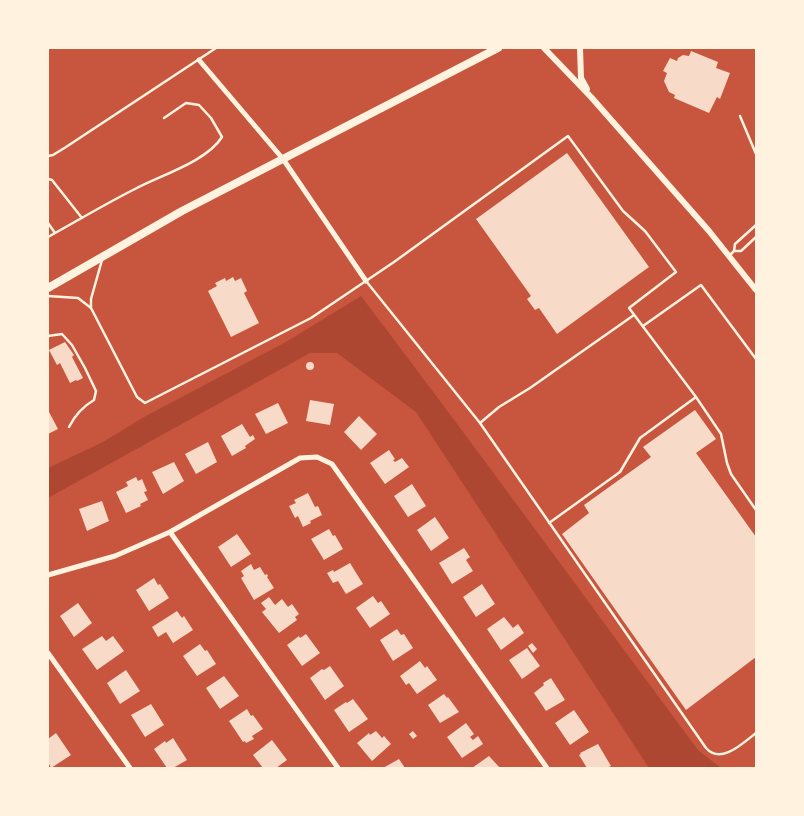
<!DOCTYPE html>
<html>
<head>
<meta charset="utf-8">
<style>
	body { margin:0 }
	#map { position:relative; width:804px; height:816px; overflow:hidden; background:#c8553d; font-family:"Roboto Condensed",sans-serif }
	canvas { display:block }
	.frame { position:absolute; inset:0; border:49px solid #fff3e0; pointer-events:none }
</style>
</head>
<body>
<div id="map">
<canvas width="804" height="816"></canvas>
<div class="frame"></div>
</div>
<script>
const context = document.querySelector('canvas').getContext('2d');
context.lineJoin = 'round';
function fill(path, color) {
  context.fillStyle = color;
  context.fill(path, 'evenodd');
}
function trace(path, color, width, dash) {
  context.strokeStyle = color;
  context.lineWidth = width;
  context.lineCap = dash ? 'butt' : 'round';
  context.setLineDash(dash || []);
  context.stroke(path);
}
const green = new Path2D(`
	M361 296C475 446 586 599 698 750L721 768H649L416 412 337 353H310L48 498V468L103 442 144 417 286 342Z`);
const building = new Path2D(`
	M691 51 718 62 716 68 730 73 720 99 717 97 709 113 674 98 675 95 669 92 664 81 667 73 663 71 670 58 677 61 678 58 683 55 689 56Z
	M567 153 649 267 557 334 539 308 535 310 527 299 531 296 476 219Z
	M233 277 235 281 241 278 247 291 244 293 259 323 231 337 208 291 217 286 215 283 225 278 226 281Z
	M65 342 74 355 72 357 83 378 77 381 76 380 70 383 60 363 57 365 49 350Z
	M306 366a4 4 0 1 1 8 0a4 4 0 1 1-8 0Z
	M310 400 334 404 330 425 306 421Z
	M278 403 288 423 266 434 255 414Z
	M48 410 58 429 48 434Z
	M695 410 716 439 696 453 756 537V657L686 710 562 534 589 513 584 505 651 457 643 447Z
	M359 416 377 434 361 450 344 432Z
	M242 424 250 437 253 435 255 439 245 446 246 448 232 456 221 436Z
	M208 442 217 462 196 474 185 454Z
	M389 450 395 459 393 460 395 462 402 458 409 467 385 484 370 463Z
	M174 462 184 481 163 494 152 472Z
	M136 477 138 481 142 479 147 491 144 492 148 500 140 504 141 506 126 513 116 492 128 486 126 482Z
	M412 484 426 506 408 517 394 496Z
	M308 493 315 507 318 506 322 515 310 521 311 523 303 527 298 516 295 518 289 506 296 503 294 500Z
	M102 501 109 521 87 531 79 509Z
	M435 517 449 538 431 551 417 530Z
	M329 529 333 536 335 535 343 549 324 560 311 539Z
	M237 534 251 554 231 567 218 547Z
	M464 548 470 557 466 560 473 571 452 584 439 563Z
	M350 563 363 584 346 594 338 581 333 583 327 573 333 570 334 572Z
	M251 564 254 570 260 567 265 575 267 574 268 576 267 577 274 588 254 600 241 578 244 576 241 571Z
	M154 578 158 585 160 584 169 598 149 611 136 590Z
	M482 584 495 604 476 617 463 597Z
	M373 596 378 603 381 601 390 614 370 628 356 608Z
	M269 597 275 605 282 599 288 607 292 604 299 614 295 617 297 620 279 633 262 612 266 609 261 603Z
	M78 603 92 623 74 637 60 616Z
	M177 611 182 618 184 616 193 630 173 643 166 632 158 637 152 627Z
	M504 617 513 628 518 624 524 633 501 650 487 629Z
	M397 629 401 635 404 634 413 648 393 661 380 640Z
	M306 634 320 653 302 666 287 645 299 636 300 638Z
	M102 636 106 641 113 636 124 651 97 670 82 649Z
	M532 643 537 649 533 653 528 646Z
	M200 644 205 651 207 650 216 664 197 676 183 656Z
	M527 648 540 666 522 679 509 660Z
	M420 661 425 668 427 666 437 680 417 694 409 683 406 685 400 676Z
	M330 666 344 686 325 700 310 678 322 669 324 670Z
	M126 670 140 691 120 704 107 683Z
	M224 676 239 696 220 709 206 688Z
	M551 678 565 700 546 711 534 693 544 685 543 683Z
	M444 694 447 698 448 697 459 712 440 723 428 705Z
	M353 699 368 719 349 732 334 710 346 702 347 703Z
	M151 704 164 725 145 737 131 715Z
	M247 709 251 716 253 715 263 729 252 736 254 739 246 743 245 741 243 742 229 721Z
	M574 710 589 732 570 745 555 723Z
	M466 723 474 734 470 737 473 740 478 736 483 744 462 758 447 737Z
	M376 731 382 738 384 736 391 744 372 761 357 743 369 733 370 735Z
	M413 731 417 736 413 739 409 734Z
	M56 733 71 755 51 768 48 762V739Z
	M173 738 187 760 173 768H167L154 749 165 741 166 743Z
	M272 740 287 760 276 768H263L253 755Z
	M598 744 611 766 606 768H587L579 755 581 754 580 753Z
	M489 756 500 768H472Z
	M399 759 405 768H383Z`);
const service = new Path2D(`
	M740 116 756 154
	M48 156 53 155 66 147 216 48
	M48 179 52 180 82 218
	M48 223 55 233
	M48 237C77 221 105 204 135 189 161 175 206 162 222 137L211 118 199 105 186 103 164 118
	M734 251 735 244 756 225
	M730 255 734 251H741L756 237
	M366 281 480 423 706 748C721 765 743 743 756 733
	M48 296 78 298 91 308V299L102 260
	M91 308 137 397 145 403 311 318 394 262 568 136 623 211 645 231 676 272 629 308 696 397 721 434 727 463 731 474 756 510
	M643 326 701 285 756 359
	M48 336 62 334 72 345 85 368 96 391 94 400C82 407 75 415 69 427
	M480 423 499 407 530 388 634 315
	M549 523 620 472 640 438 696 397`);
const minor = new Path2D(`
	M199 60 283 159 366 281
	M170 532 338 768
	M48 575 115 556 170 532 300 458 317 457 332 464 547 768
	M48 653 130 768`);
const tertiary = new Path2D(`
	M544 48 591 97 709 231 756 290
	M580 48 581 78 587 89`);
const primary = new Path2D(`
	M48 288 182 211 498 48`);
fill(green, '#ae4732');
fill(building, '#f7dbc8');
trace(service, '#fff3e0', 2.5);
trace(minor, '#fff3e0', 5);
trace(tertiary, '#fff3e0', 6);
trace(primary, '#fff3e0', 8);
</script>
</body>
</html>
